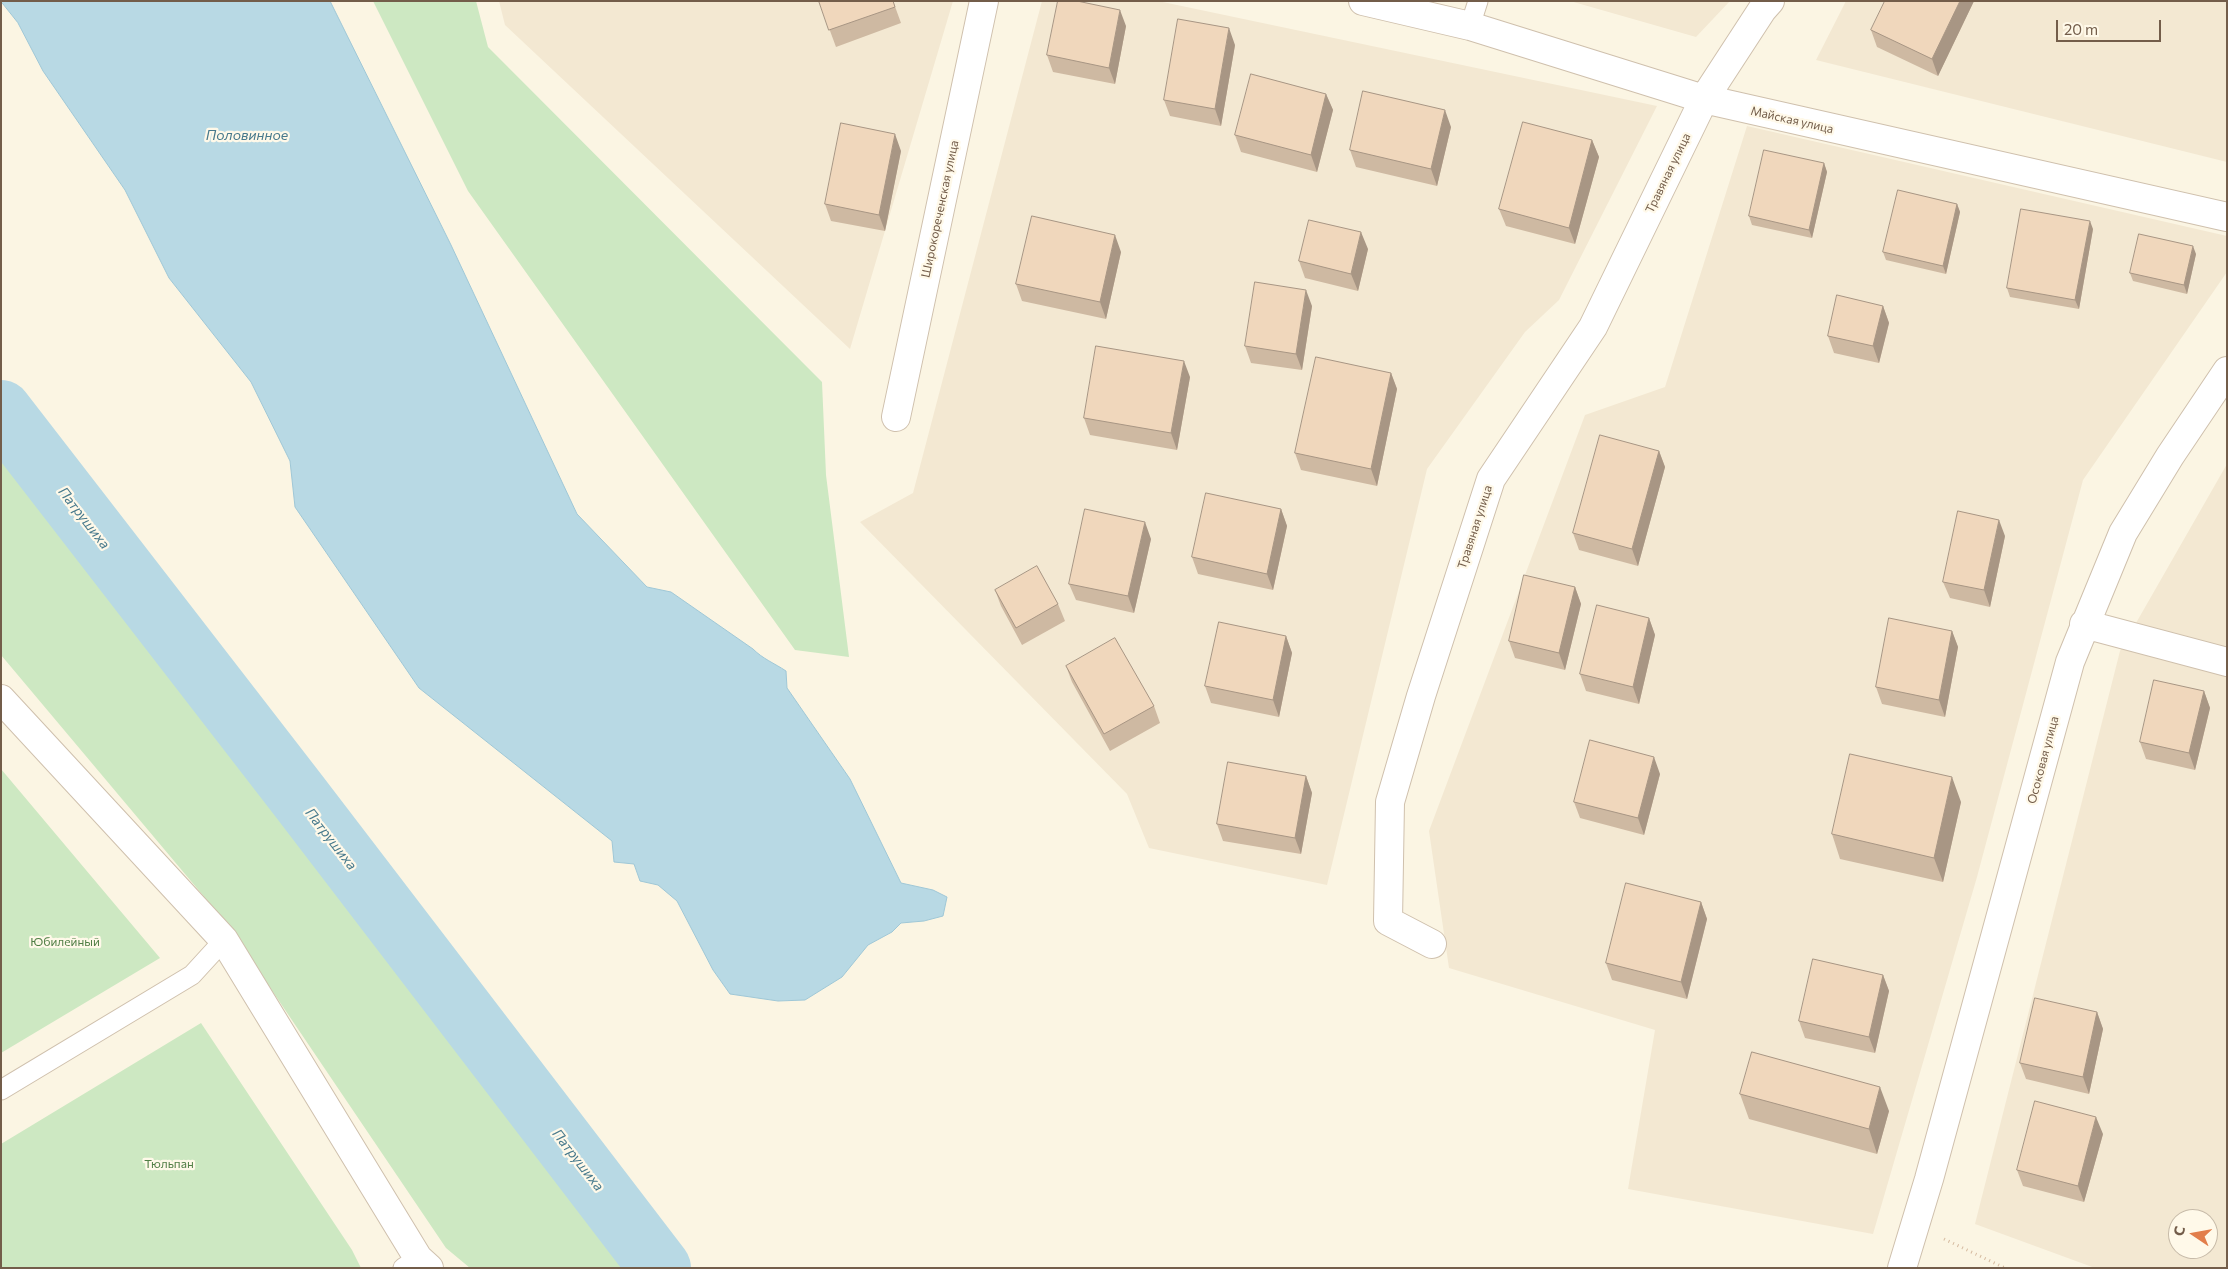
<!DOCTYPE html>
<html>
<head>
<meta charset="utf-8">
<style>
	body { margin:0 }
	#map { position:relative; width:2228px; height:1269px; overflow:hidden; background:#fbf5e3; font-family:Commissioner,sans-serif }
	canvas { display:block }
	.frame { position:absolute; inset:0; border:2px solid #735d4a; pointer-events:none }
	.north { position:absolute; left:2168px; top:1209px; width:50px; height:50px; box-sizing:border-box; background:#fff9e9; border:1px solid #c7bba9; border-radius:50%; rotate:282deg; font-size:14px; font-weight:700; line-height:20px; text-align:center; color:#735d4a }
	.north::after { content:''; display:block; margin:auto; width:18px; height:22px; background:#e27e4b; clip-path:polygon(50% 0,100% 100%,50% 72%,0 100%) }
	.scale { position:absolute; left:2056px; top:20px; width:105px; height:22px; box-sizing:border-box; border:2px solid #735d4a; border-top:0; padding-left:6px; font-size:15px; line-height:18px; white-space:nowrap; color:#735d4a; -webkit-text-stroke:4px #fff9e9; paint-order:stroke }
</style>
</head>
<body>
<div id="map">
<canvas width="2228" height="1269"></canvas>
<div class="frame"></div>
<div class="north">С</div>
<div class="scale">20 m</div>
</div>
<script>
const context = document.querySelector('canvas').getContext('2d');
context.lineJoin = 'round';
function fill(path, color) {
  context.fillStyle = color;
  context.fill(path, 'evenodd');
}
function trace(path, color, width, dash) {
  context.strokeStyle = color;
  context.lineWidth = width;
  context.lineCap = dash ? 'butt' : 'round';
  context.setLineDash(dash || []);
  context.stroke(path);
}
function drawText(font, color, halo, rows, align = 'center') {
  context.font = font + ' Commissioner,sans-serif';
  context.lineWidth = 4.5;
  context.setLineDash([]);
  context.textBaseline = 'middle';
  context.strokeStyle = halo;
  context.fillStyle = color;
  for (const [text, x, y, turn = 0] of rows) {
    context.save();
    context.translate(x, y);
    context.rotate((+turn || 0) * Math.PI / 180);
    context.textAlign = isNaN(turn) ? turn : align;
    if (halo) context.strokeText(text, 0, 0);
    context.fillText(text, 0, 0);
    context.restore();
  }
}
const residential = new Path2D(`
	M499 1H953L850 349 505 25Z
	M1042 1H1158L1657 106 1559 300 1525 332 1427 469 1327 885 1149 848 1127 794 860 522 913 493Z
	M1570 1H1730L1696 37Z
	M1846 1H2227V162L1816 60Z
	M1747 126 2227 236V272L2083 480 1977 877 1873 1234 1628 1189 1655 1030 1449 968 1429 831 1585 415 1665 387Z
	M2227 464V1268H2095L1975 1224 2120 651ZM2178 1219H2208V1249H2178Z`);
const green = new Path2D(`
	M373 1H476L488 47 822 382 826 475 849 657 795 650 468 191Z
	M1 455 275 796 632 1268H470L446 1248 227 924 1 655Z
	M1 769 160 958 1 1053Z
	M201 1023 352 1250 361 1268H1V1144Z`);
const water = new Path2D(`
	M1 1H330L451 245 577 514 647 587 671 592 753 649C763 659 774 663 786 671L787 688 850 779 901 883 933 890 947 897 943 916 924 921 901 923 892 932 868 945 842 977 805 1000 778 1001 730 994 713 970 677 901 658 885 640 881 634 864 614 862 612 841 419 688 295 507 290 461 251 382 169 278 125 190 43 71 18 23Z`);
const river = new Path2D(`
	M1 411 298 795 660 1268`);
const path = new Path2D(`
	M1944 1239 2005 1268`);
const lane = new Path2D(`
	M1470 26 1478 1
	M1 1090 192 975 224 940
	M403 1268 418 1258`);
const street = new Path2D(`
	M1363 1 1470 26 1704 99 2227 217
	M896 417 984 1
	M2084 624 2227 662
	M1 699 224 940 418 1258 429 1268
	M1432 944 1388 921 1390 802 1421 696 1491 479 1593 327 1704 99 1762 10 1770 1
	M1902 1268 1929 1179 2070 662 2123 533 2170 456 2227 371`);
const wall = new Path2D(`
	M819 1H893L901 23 836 47Z
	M1974 1 1938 76 1877 47 1871 30Z
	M1126 26 1115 84 1053 72 1047 55Z
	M1235 45 1221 126 1170 116 1164 100Z
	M1326 94 1333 110 1317 172 1241 152 1235 135Z
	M1451 127 1437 186 1356 167 1350 150Z
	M1592 140 1599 157 1575 244 1506 226 1499 209Z
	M901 151 885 231 831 221 825 204Z
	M1824 163 1827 172 1812 238 1752 225 1749 216Z
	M1957 204 1960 212 1946 274 1886 260 1883 252Z
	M2093 229 2079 309 2010 297 2007 288Z
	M1368 249 1358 291 1305 278 1299 261Z
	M1121 252 1106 319 1022 301 1016 284Z
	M2196 254 2187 294 2133 281 2130 273Z
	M1312 306 1302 370 1251 363 1245 346Z
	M1883 306 1889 323 1879 363 1834 353 1828 336Z
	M1391 373 1397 389 1377 486 1301 470 1295 453Z
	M1190 377 1177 450 1090 435 1084 418Z
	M1659 451 1665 467 1638 566 1579 550 1573 533Z
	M1281 509 1287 526 1273 590 1198 574 1192 557Z
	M2005 536 1990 607 1950 598 1943 582Z
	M1151 539 1134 613 1076 600 1069 584Z
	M1575 587 1581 604 1565 670 1515 658 1509 641Z
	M995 590 1058 604 1065 621 1022 645 1001 606Z
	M1649 618 1655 635 1639 704 1586 691 1580 674Z
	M1952 631 1958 647 1945 717 1882 704 1876 687Z
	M1286 636 1292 653 1279 717 1211 703 1205 686Z
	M1066 666 1154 706 1160 723 1110 751 1072 682Z
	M2204 691 2210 708 2195 770 2146 759 2140 742Z
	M1660 774 1644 835 1580 818 1574 802Z
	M1306 776 1312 793 1301 854 1223 841 1217 824Z
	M1961 802 1943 882 1840 859 1832 834Z
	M1701 902 1707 919 1687 999 1612 980 1606 963Z
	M1883 975 1889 991 1875 1053 1805 1038 1799 1021Z
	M2097 1012 2103 1029 2089 1094 2026 1079 2020 1063Z
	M1740 1094 1889 1111 1877 1154 1749 1119Z
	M2103 1134 2084 1202 2023 1186 2017 1170Z`);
const shadedWall = new Path2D(`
	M1960 1H1974L1938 76 1932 59Z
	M1120 10 1126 26 1115 84 1109 68Z
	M1229 28 1235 45 1221 126 1215 109Z
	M1326 94 1333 110 1317 172 1311 155Z
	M1445 110 1451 127 1437 186 1431 169Z
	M895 134 901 151 885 231 879 215Z
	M1592 140 1599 157 1575 244 1569 228Z
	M1824 163 1827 172 1812 238 1809 230Z
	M1957 204 1960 212 1946 274 1943 266Z
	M2090 221 2093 229 2079 309 2075 300Z
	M1361 232 1368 249 1358 291 1351 274Z
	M1115 235 1121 252 1106 319 1100 302Z
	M2193 246 2196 254 2187 294 2184 285Z
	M1306 290 1312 306 1302 370 1296 354Z
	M1883 306 1889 323 1879 363 1873 346Z
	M1184 361 1190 377 1177 450 1171 433Z
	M1391 373 1397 389 1377 486 1371 469Z
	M1659 451 1665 467 1638 566 1632 549Z
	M1281 509 1287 526 1273 590 1267 574Z
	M1999 520 2005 536 1990 607 1984 590Z
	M1145 522 1151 539 1134 613 1128 596Z
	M1575 587 1581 604 1565 670 1559 653Z
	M1649 618 1655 635 1639 704 1633 687Z
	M1952 631 1958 647 1945 717 1939 700Z
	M1286 636 1292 653 1279 717 1273 700Z
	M2204 691 2210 708 2195 770 2189 753Z
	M1654 757 1660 774 1644 835 1638 818Z
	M1306 776 1312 793 1301 854 1295 838Z
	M1952 777 1961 802 1943 882 1934 858Z
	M1701 902 1707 919 1687 999 1681 982Z
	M1883 975 1889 991 1875 1053 1869 1037Z
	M2097 1012 2103 1029 2089 1094 2083 1077Z
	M1880 1087 1889 1111 1877 1154 1869 1129Z
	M2096 1117 2103 1134 2084 1202 2078 1186Z`);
const building = new Path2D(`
	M819 1H893L895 7 829 30Z
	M1058 1H1077L1120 10 1109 68 1047 55Z
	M1885 1H1960L1932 59 1871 30Z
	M1178 19 1229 28 1215 109 1164 100Z
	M1251 74 1326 94 1311 155 1235 135Z
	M1363 91 1445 110 1431 169 1350 150Z
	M1523 122 1592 140 1569 228 1499 209Z
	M841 123 895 134 879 215 825 204Z
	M1764 150 1824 163 1809 230 1749 216Z
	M1898 190 1957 204 1943 266 1883 252Z
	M2021 209 2090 221 2075 300 2007 288Z
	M1032 216 1115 235 1100 302 1016 284Z
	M1309 220 1361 232 1351 274 1299 261Z
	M2139 234 2193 246 2184 285 2130 273Z
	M1255 282 1306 290 1296 354 1245 346Z
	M1837 295 1883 306 1873 346 1828 336Z
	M1096 346 1184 361 1171 433 1084 418Z
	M1316 357 1391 373 1371 469 1295 453Z
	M1600 435 1659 451 1632 549 1573 533Z
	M1206 493 1281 509 1267 574 1192 557Z
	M1085 509 1145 522 1128 596 1069 584Z
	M1958 511 1999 520 1984 590 1943 582Z
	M1037 566 1058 604 1016 628 995 590Z
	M1524 575 1575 587 1559 653 1509 641Z
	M1597 605 1649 618 1633 687 1580 674Z
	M1889 618 1952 631 1939 700 1876 687Z
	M1219 622 1286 636 1273 700 1205 686Z
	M1115 638 1154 706 1104 734 1066 666Z
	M2154 680 2204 691 2189 753 2140 742Z
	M1590 740 1654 757 1638 818 1574 802Z
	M1850 754 1952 777 1934 858 1832 834Z
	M1228 762 1306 776 1295 838 1217 824Z
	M1626 883 1701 902 1681 982 1606 963Z
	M1813 959 1883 975 1869 1037 1799 1021Z
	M2035 998 2097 1012 2083 1077 2020 1063Z
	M1752 1052 1880 1087 1869 1129 1740 1094Z
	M2035 1101 2096 1117 2078 1186 2017 1170Z`);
const streetNames = [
	["Майская улица",1792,120,13],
	["Травяная улица",1668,173,-64],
	["Широкореченская улица",940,209,-78],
	["Травяная улица",1475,527,-72],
	["Осоковая улица",2043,760,-75]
];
const parkNames = [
	["Юбилейный",65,942],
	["Тюльпан",169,1164]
];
const waterNames = [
	["Половинное",247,135],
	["Патрушиха",84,518,52],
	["Патрушиха",331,839,52],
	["Патрушиха",578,1160,52]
];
fill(residential, '#f3e8d2');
fill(green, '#cde8c2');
fill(water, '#b8d9e4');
trace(water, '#9fc7d6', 1);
trace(river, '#b8d9e4', 62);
trace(lane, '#cfc0ad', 21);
trace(street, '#cfc0ad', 30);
trace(path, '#d5ba9f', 3, [1, 4]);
trace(lane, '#fff', 19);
trace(street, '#fff', 28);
fill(wall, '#ceb9a2');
fill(shadedWall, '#a89684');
fill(building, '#f0d7bc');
trace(building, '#a89684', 1);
drawText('12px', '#735d4a', '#fff9e9', streetNames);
drawText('12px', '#507e45', '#fff9e9', parkNames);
drawText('italic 14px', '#47798c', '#fff9e9', waterNames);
</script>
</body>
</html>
